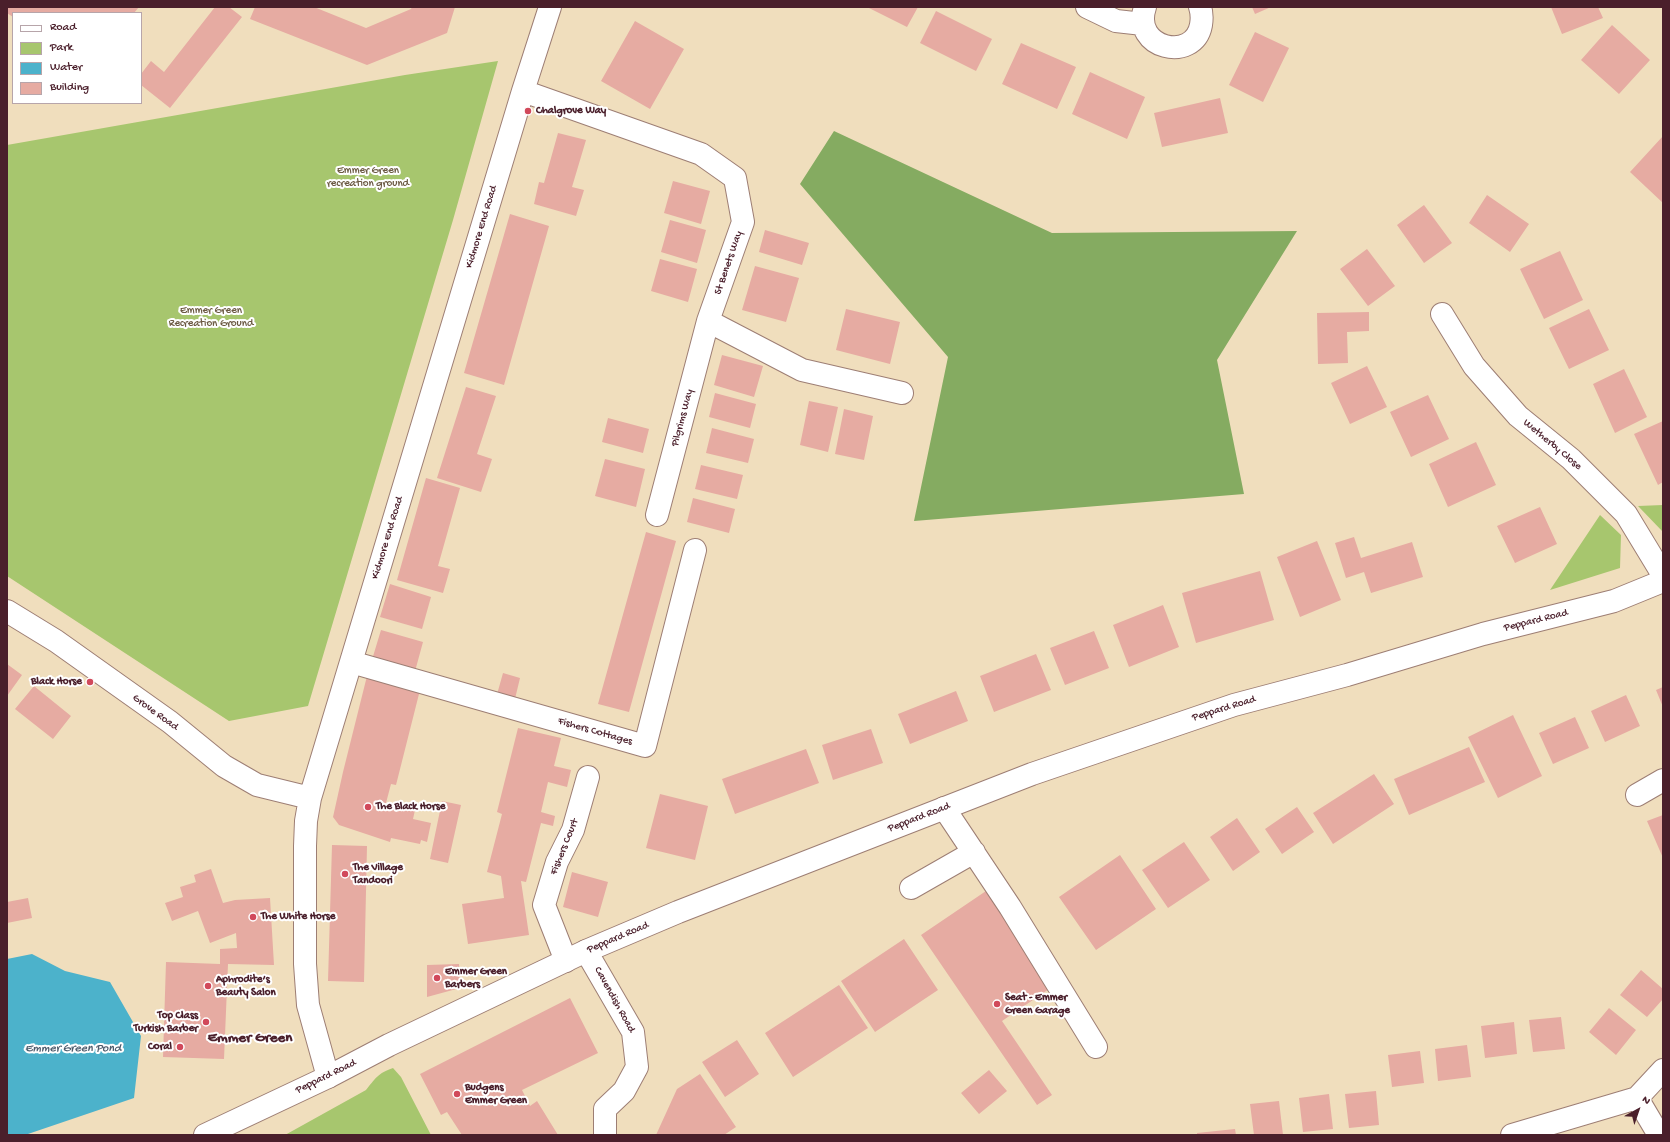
<!DOCTYPE html>
<html>
<head>
<meta charset="utf-8">
<style>
	body { margin:0 }
	#map { position:relative; width:1670px; height:1142px; overflow:hidden; background:#f0debd; font-family:"Gochi Hand",sans-serif }
	canvas { display:block }
	.frame { position:absolute; inset:0; border:8px solid #4a1f2b; pointer-events:none }
	.legend { position:absolute; left:12px; top:12px; width:130px; height:92px; box-sizing:border-box; background:#fff; border:1px solid #b7a5aa; margin:0; padding:5px 7px; list-style:none; font-size:12px; color:#4a1f2b }
	.legend li { display:flex; align-items:center; gap:8px; height:20px }
	.legend b { width:20px; border:1px solid #b7a5aa }
	.north { position:absolute; left:1618px; top:1090px; width:40px; height:40px; -webkit-text-stroke:3px #fff; paint-order:stroke; rotate:40deg; font-size:11px; font-weight:700; line-height:16px; text-align:center; color:#4a1f2b }
	.north::after { content:''; display:block; margin:auto; width:14px; height:18px; background:#4a1f2b; clip-path:polygon(50% 0,100% 100%,50% 72%,0 100%) }
</style>
</head>
<body>
<div id="map">
<canvas width="1670" height="1142"></canvas>
<div class="frame"></div>
<ul class="legend">
<li><b style="height:5px;background:#fff"></b>Road</li>
<li><b style="height:11px;background:#a7c66e"></b>Park</li>
<li><b style="height:11px;background:#4cb2cb"></b>Water</li>
<li><b style="height:11px;background:#e6aba2"></b>Building</li>
</ul>
<div class="north">N</div>
</div>
<script>
const context = document.querySelector('canvas').getContext('2d');
context.lineJoin = 'round';
function fill(path, color) {
  context.fillStyle = color;
  context.fill(path, 'evenodd');
}
function trace(path, color, width, dash) {
  context.strokeStyle = color;
  context.lineWidth = width;
  context.lineCap = dash ? 'butt' : 'round';
  context.setLineDash(dash || []);
  context.stroke(path);
}
function drawText(font, color, halo, rows, align = 'center') {
  context.font = font + ' "Gochi Hand",sans-serif';
  context.lineWidth = 4;
  context.setLineDash([]);
  context.textBaseline = 'middle';
  context.strokeStyle = halo;
  context.fillStyle = color;
  for (const [text, x, y, turn = 0] of rows) {
    context.save();
    context.translate(x, y);
    context.rotate((+turn || 0) * Math.PI / 180);
    context.textAlign = isNaN(turn) ? turn : align;
    if (halo) context.strokeText(text, 0, 0);
    context.fillText(text, 0, 0);
    context.restore();
  }
}
const green = new Path2D(`
	M498 61 453 220 308 706 229 721 7 576V145L405 75Z
	M1663 505V532L1638 506Z
	M1600 515 1621 535 1620 568 1550 590Z
	M393 1068 401 1077 431 1135H285L366 1090C375 1079 378 1073 393 1068Z`);
const forest = new Path2D(`
	M834 131 1052 233 1297 231 1217 360 1244 494 914 521 948 357 800 184Z`);
const water = new Path2D(`
	M32 954 65 971 110 982 141 1036 134 1098 25 1135H7V959Z`);
const building = new Path2D(`
	M7 7H139L134 13H13V17L7 13Z
	M215 7H229L242 17 170 108 141 85V74L151 61 164 72Z
	M255 7H314L366 28 411 9 412 7H455L447 33 367 65 250 19Z
	M867 7H918L907 27Z
	M1252 7H1271L1255 14Z
	M1551 7H1598L1603 18 1562 34Z
	M936 11 992 39 976 71 920 43Z
	M635 21 684 49 650 109 601 81Z
	M1612 25 1650 60 1619 94 1581 60Z
	M1255 32 1289 48 1263 102 1229 85Z
	M1021 43 1076 67 1057 109 1002 84Z
	M1090 72 1145 97 1127 139 1072 114Z
	M1220 98 1228 133 1162 147 1154 113Z
	M558 133 586 140 572 187 584 190 576 216 534 204 539 182 544 183Z
	M1663 136V203L1630 172Z
	M673 181 710 191 701 224 664 213Z
	M1487 195 1529 224 1510 252 1469 223Z
	M1424 205 1452 243 1424 263 1397 225Z
	M510 214 549 226 504 385 464 373Z
	M670 220 706 230 697 263 661 252Z
	M765 230 809 243 802 265 759 252Z
	M1367 249 1395 286 1368 306 1340 269Z
	M1560 251 1583 300 1544 319 1520 269Z
	M660 259 697 269 688 302 651 291Z
	M755 266 799 278 786 322 742 310Z
	M846 309 900 322 890 364 836 350Z
	M1589 309 1609 350 1569 369 1549 328Z
	M1369 312V331L1347 332 1348 363 1318 364 1317 313Z
	M722 355 763 366 754 397 714 385Z
	M1367 366 1387 407 1350 424 1331 383Z
	M1624 369 1647 417 1615 433 1593 384Z
	M466 387 496 396 477 454 492 459 481 492 437 478Z
	M715 393 756 404 750 428 709 417Z
	M1428 395 1449 439 1411 457 1390 412Z
	M809 401 838 407 828 452 800 445Z
	M844 409 873 416 864 460 835 454Z
	M608 418 649 429 643 453 602 442Z
	M1663 421V482L1658 485 1634 434Z
	M712 428 754 439 748 463 706 453Z
	M1476 442 1496 485 1448 507 1429 464Z
	M605 459 645 469 636 507 595 496Z
	M701 465 743 475 737 499 695 489Z
	M426 478 460 488 438 566 450 569 443 593 397 580Z
	M693 498 735 509 729 533 687 522Z
	M1540 507 1557 544 1515 563 1497 526Z
	M646 532 676 541 629 712 598 704Z
	M1354 537 1361 558 1412 542 1423 577 1371 593 1364 572 1346 578 1335 543Z
	M1317 541 1341 600 1300 617 1277 557Z
	M1260 571 1274 620 1196 643 1182 593Z
	M390 584 431 597 422 629 380 617Z
	M1163 605 1179 647 1129 667 1113 625Z
	M381 630 423 642 414 675 371 663Z
	M1094 631 1109 668 1065 685 1050 648Z
	M1036 654 1051 690 994 712 980 676Z
	M7 664 22 675 7 696Z
	M503 673 520 678 514 703 496 698Z
	M367 676 420 690 396 785 391 784 386 803 415 810 413 819 431 823 427 842 421 840 420 844 391 838 390 842 339 825 333 817 343 772Z
	M34 686 71 716 53 739 15 709Z
	M1663 687V707L1656 690Z
	M956 691 968 721 910 744 898 714Z
	M1626 695 1640 726 1605 742 1591 711Z
	M1513 715 1542 776 1498 798 1468 737Z
	M1575 717 1589 748 1553 764 1539 733Z
	M518 728 561 738 554 766 571 770 567 787 548 782 541 812 555 816 553 826 541 823 526 882 521 881 529 935 468 944 462 904 504 898 501 876 487 872 502 814 497 812Z
	M871 729 883 763 833 780 822 745Z
	M1469 747 1485 782 1409 815 1394 779Z
	M806 749 819 783 735 814 722 779Z
	M1374 774 1394 804 1333 844 1313 813Z
	M660 794 708 806 695 860 646 848Z
	M442 801 461 805 448 863 430 859Z
	M1297 807 1314 832 1282 854 1265 829Z
	M1663 815V858L1647 821Z
	M1237 818 1260 852 1233 871 1210 837Z
	M1184 842 1210 880 1168 908 1142 870Z
	M332 845 367 846 364 982 328 981Z
	M1120 855 1156 909 1096 950 1059 897Z
	M211 869 223 903 235 900 270 898 274 965 228 964 224 1059 163 1057 166 962 220 964V949L237 948 236 933 210 943 198 911 172 921 165 903 183 897 180 887 196 882 194 875Z
	M572 872 608 882 598 917 563 907Z
	M986 891 1052 987 1002 1021 1052 1095 1037 1105 921 935Z
	M28 898 32 918 7 923V902Z
	M904 939 938 990 875 1032 841 981Z
	M459 964 460 988 427 997V965Z
	M1641 970 1663 989V999L1647 1017 1620 995Z
	M839 985 868 1028 793 1077 765 1033Z
	M570 998 598 1053 522 1090 530 1106 537 1101 558 1135H462L447 1112 441 1115 420 1074Z
	M1609 1008 1636 1030 1616 1055 1589 1032Z
	M1561 1017 1565 1049 1533 1052 1529 1020Z
	M1514 1022 1517 1054 1485 1058 1481 1026Z
	M737 1040 759 1074 725 1097 702 1062Z
	M1467 1045 1471 1077 1438 1081 1435 1049Z
	M1420 1051 1424 1083 1392 1087 1388 1055Z
	M989 1070 1007 1091 979 1114 961 1093Z
	M700 1074 736 1127 724 1135H656L677 1089Z
	M1376 1091 1379 1125 1349 1128 1345 1094Z
	M1329 1094 1333 1129 1303 1132 1299 1098Z
	M1279 1101 1283 1135H1254L1250 1104Z
	M1235 1129 1236 1135H1197V1133Z`);
const minor = new Path2D(`
	M1087 7 1116 21 1143 24
	M1145 7C1131 49 1194 63 1201 25 1202 19 1202 13 1200 7
	M523 91 701 154 735 178 743 222 708 321 802 370 902 393
	M1442 314 1474 366 1518 416 1571 459 1626 514 1663 575
	M657 515 708 321
	M7 611 56 641 170 722 224 766 257 785 310 798
	M351 662 645 746 695 550
	M1637 795 1663 780
	M944 808 1010 907 1096 1047
	M911 888 974 852
	M586 951 633 1032 637 1067 624 1091 605 1109V1135
	M566 961 544 905 557 862 573 830 588 777
	M328 1077 308 1005 305 964V846L306 821 310 798 523 91 550 7
	M1637 1098 1659 1135
	M1512 1135 1637 1098 1663 1070`);
const major = new Path2D(`
	M205 1135 328 1077 389 1045 586 951 678 912 1032 774 1234 705 1347 675 1483 634 1614 601 1663 581`);
const markers = [
	[528,111,4,"#d1495b"],
	[90,682,4,"#d1495b"],
	[368,807,4,"#d1495b"],
	[345,874,4,"#d1495b"],
	[253,917,4,"#d1495b"],
	[437,978,4,"#d1495b"],
	[208,986,4,"#d1495b"],
	[997,1004,4,"#d1495b"],
	[206,1022,4,"#d1495b"],
	[180,1047,4,"#d1495b"],
	[457,1094,4,"#d1495b"]
];
const poiNames = [
	["Chalgrove Way",536,111],
	["Black Horse",82,682,"right"],
	["The Black Horse",376,807],
	["The Village",353,868],
	["Tandoori",353,881],
	["The White Horse",261,917],
	["Emmer Green",445,972],
	["Barbers",445,985],
	["Aphrodite’s",216,980],
	["Beauty Salon",216,993],
	["Seat - Emmer",1005,998],
	["Green Garage",1005,1011],
	["Top Class",198,1016,"right"],
	["Turkish Barber",198,1029,"right"],
	["Coral",172,1047,"right"],
	["Budgens",465,1088],
	["Emmer Green",465,1101]
];
const parkNames = [
	["Emmer Green",368,171],
	["recreation ground",368,184],
	["Emmer Green",211,311],
	["Recreation Ground",211,324]
];
const streetNames = [
	["Kidmore End Road",482,227,-73],
	["St Benets Way",729,263,-71],
	["Pilgrims Way",683,418,-75],
	["Wetherby Close",1552,445,40],
	["Kidmore End Road",388,538,-73],
	["Peppard Road",1536,621,-14],
	["Peppard Road",1224,709,-17],
	["Grove Road",155,713,36],
	["Fishers Cottages",595,732,16],
	["Peppard Road",919,818,-21],
	["Fishers Court",565,847,-68],
	["Peppard Road",618,938,-23],
	["Cavendish Road",614,1000,61],
	["Peppard Road",326,1077,-26]
];
const waterNames = [
	["Emmer Green Pond",73,1049]
];
const districtNames = [
	["Emmer Green",250,1039]
];
fill(green, '#a7c66e');
fill(forest, '#85ab61');
fill(water, '#4cb2cb');
fill(building, '#e6aba2');
trace(minor, '#9d7e74', 24);
trace(major, '#9d7e74', 24);
trace(minor, '#fff', 22);
trace(major, '#fff', 22);
for (const [x, y, r, color] of markers) {
  const dot = new Path2D();
  dot.arc(x, y, r, 0, 2 * Math.PI);
  context.fillStyle = color;
  context.fill(dot);
  trace(dot, '#fff', 1.5);
}
drawText('bold 11px', '#4a1f2b', '#fff', poiNames, 'left');
drawText('11px', '#6b5942', '#fff', parkNames);
drawText('11px', '#4a1f2b', '#fff', streetNames);
drawText('italic 12px', '#4b5a6b', '#fff', waterNames);
drawText('bold 15px', '#4a1f2b', '#fff', districtNames);
</script>
</body>
</html>
